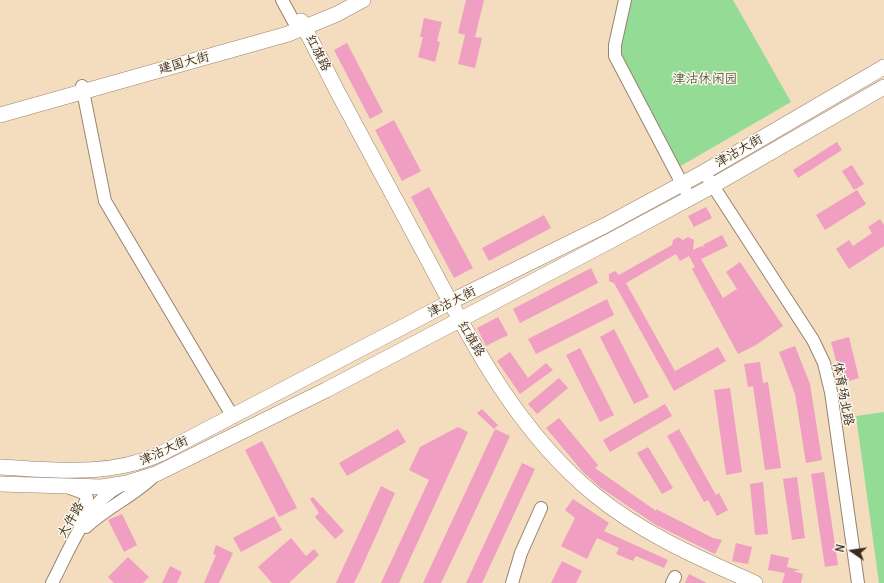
<!DOCTYPE html>
<html>
<head>
<meta charset="utf-8">
<style>
	body { margin:0 }
	#map { position:relative; width:884px; height:583px; overflow:hidden; background:#f4dcbe; font-family:Delius,sans-serif }
	canvas { display:block }
	.north { position:absolute; left:832px; top:531px; width:40px; height:40px; -webkit-text-stroke:3px #fbf7ec; paint-order:stroke; rotate:283deg; font-size:11px; font-weight:700; line-height:16px; text-align:center; color:#3b2a1e }
	.north::after { content:''; display:block; margin:auto; width:14px; height:18px; background:#3b2a1e; clip-path:polygon(50% 0,100% 100%,50% 72%,0 100%) }
</style>
</head>
<body>
<div id="map">
<canvas width="884" height="583"></canvas>
<div class="north">N</div>
</div>
<script>
const context = document.querySelector('canvas').getContext('2d');
context.lineJoin = 'round';
function fill(path, color) {
  context.fillStyle = color;
  context.fill(path, 'evenodd');
}
function trace(path, color, width, dash) {
  context.strokeStyle = color;
  context.lineWidth = width;
  context.lineCap = dash ? 'butt' : 'round';
  context.setLineDash(dash || []);
  context.stroke(path);
}
function drawText(font, color, halo, rows, align = 'center') {
  context.font = font + ' Delius,"LXGW WenKai TC",sans-serif';
  context.lineWidth = 3;
  context.setLineDash([]);
  context.textBaseline = 'middle';
  context.strokeStyle = halo;
  context.fillStyle = color;
  for (const [text, x, y, turn = 0] of rows) {
    context.save();
    context.translate(x, y);
    context.rotate((+turn || 0) * Math.PI / 180);
    context.textAlign = isNaN(turn) ? turn : align;
    if (halo) context.strokeText(text, 0, 0);
    context.fillText(text, 0, 0);
    context.restore();
  }
}
const green = new Path2D(`
	M629 0H733L791 102 679 167 622 58 619 45Z
	M884 412V583H879L856 416Z`);
const building = new Path2D(`
	M466 0H484L475 37 482 38 475 68 458 64 465 35 458 33Z
	M424 18 442 22 437 41 440 42 435 62 418 57 423 37H420Z
	M347 43 383 112 370 119 334 50Z
	M394 120 421 171 402 181 375 130Z
	M837 142 842 150 798 178 793 170Z
	M852 165 864 184 854 190 842 171Z
	M429 187 473 268 454 278 411 197Z
	M857 190 866 204 825 230 816 215Z
	M706 207 712 218 694 227 688 216Z
	M544 215 551 228 489 261 482 248Z
	M880 219 884 225V246L849 269 836 249 849 240 853 246 872 233 868 227Z
	M722 235 728 246 701 259 723 298 737 289 726 272 740 262 783 326 756 345 738 354 692 269 695 267 689 256 680 261 676 254 626 283 675 371 718 347 726 361 674 391 614 283 609 281V274L615 271 619 275 672 245 673 240 678 237 683 240 688 237 694 240 693 250 702 246 705 248 703 245Z
	M591 268 598 283 520 323 513 309Z
	M607 299 614 315 536 354 528 339Z
	M498 317 508 335 486 346 477 328Z
	M614 329 649 397 634 404 600 337Z
	M849 337 859 378 842 383 831 342Z
	M795 346 810 384 822 460 806 463 795 394 779 352Z
	M580 348 614 415 600 422 566 355Z
	M510 352 528 378 546 363 553 370 520 394 497 361Z
	M760 362 763 383 768 382 781 468 765 470 753 386 748 387 744 364Z
	M559 378 568 388 537 414 528 404Z
	M730 388 742 472 726 475 714 390Z
	M665 404 672 416 610 452 603 440Z
	M482 409 498 425 494 429 477 413Z
	M559 418 598 465 595 468 656 511V509L713 538 722 540 715 554 656 525 601 488 583 472 546 428Z
	M458 427 468 432 399 583H381L429 480 409 470 420 447Z
	M398 429 406 442 347 476 339 463Z
	M495 429 510 436 471 520 441 583H423Z
	M679 429 716 495 719 493 728 510 717 516 708 500 704 502 667 436Z
	M262 441 297 508 279 517 245 450Z
	M648 447 673 488 662 494 637 453Z
	M522 463 535 469 482 583H466Z
	M824 472 838 565 825 567 811 474Z
	M797 477 805 538 792 540 783 479Z
	M763 482 768 534 755 535 750 484Z
	M381 486 395 493 362 567 354 583H336Z
	M313 497 344 531 335 539 315 517 319 513 310 499Z
	M573 499 609 523 604 531 668 560 664 568 636 556 633 561 616 554 619 548 597 538 587 559 561 546 575 518 565 510Z
	M122 514 137 545 124 552 108 520Z
	M274 516 282 530 241 552 233 538Z
	M291 538 306 556 314 549 319 555 289 583H272L258 567Z
	M736 543 752 547 748 564 732 561Z
	M216 545 233 553 219 583H204L216 555 213 554Z
	M771 554 789 558 787 567 800 570 793 571 803 574 801 583H782L785 573 768 570Z
	M128 557 149 577 143 583H114L108 577Z
	M562 561 582 571 576 583H551Z
	M170 566 182 572 177 583H162Z
	M689 574 707 583H685Z`);
const minor = new Path2D(`
	M282 0 295 24
	M625 0 615 45V56L690 199
	M82 86 105 201 233 417
	M704 172 813 340 824 363 831 392 858 583
	M70 488 84 493 87 498 78 521
	M86 527C107 507 134 496 155 475
	M52 583C69 551 87 502 120 486
	M512 583 521 553 541 508
	M672 583 675 577`);
const major = new Path2D(`
	M301 21C313 44 325 67 337 91 368 148 398 205 429 262 473 346 520 434 595 495 643 534 699 558 755 583
	M0 115 288 34 337 14 363 0
	M0 467C55 470 109 477 160 454L456 299 604 226 704 172 884 67
	M0 484 102 487 127 483 156 474 326 390 612 240 707 189 884 87`);
const streetNames = [
	["红旗路",318,53,63],
	["建国大街",184,63,-15],
	["津沽大街",739,151,-30],
	["津沽大街",452,302,-27],
	["红旗路",471,339,59],
	["体育场北路",843,394,79],
	["津沽大街",164,451,-25],
	["大件路",71,520,-60]
];
const parkNames = [
	["津沽休闲园",705,79]
];
fill(green, '#94dc96');
fill(building, '#f09ec2');
trace(minor, '#98836e', 14);
trace(major, '#98836e', 16);
trace(minor, '#fff', 12);
trace(major, '#fff', 15);
drawText('13px', '#3b2a1e', '#fbf7ec', streetNames);
drawText('13px', '#51563c', '#fbf7ec', parkNames);
</script>
</body>
</html>
